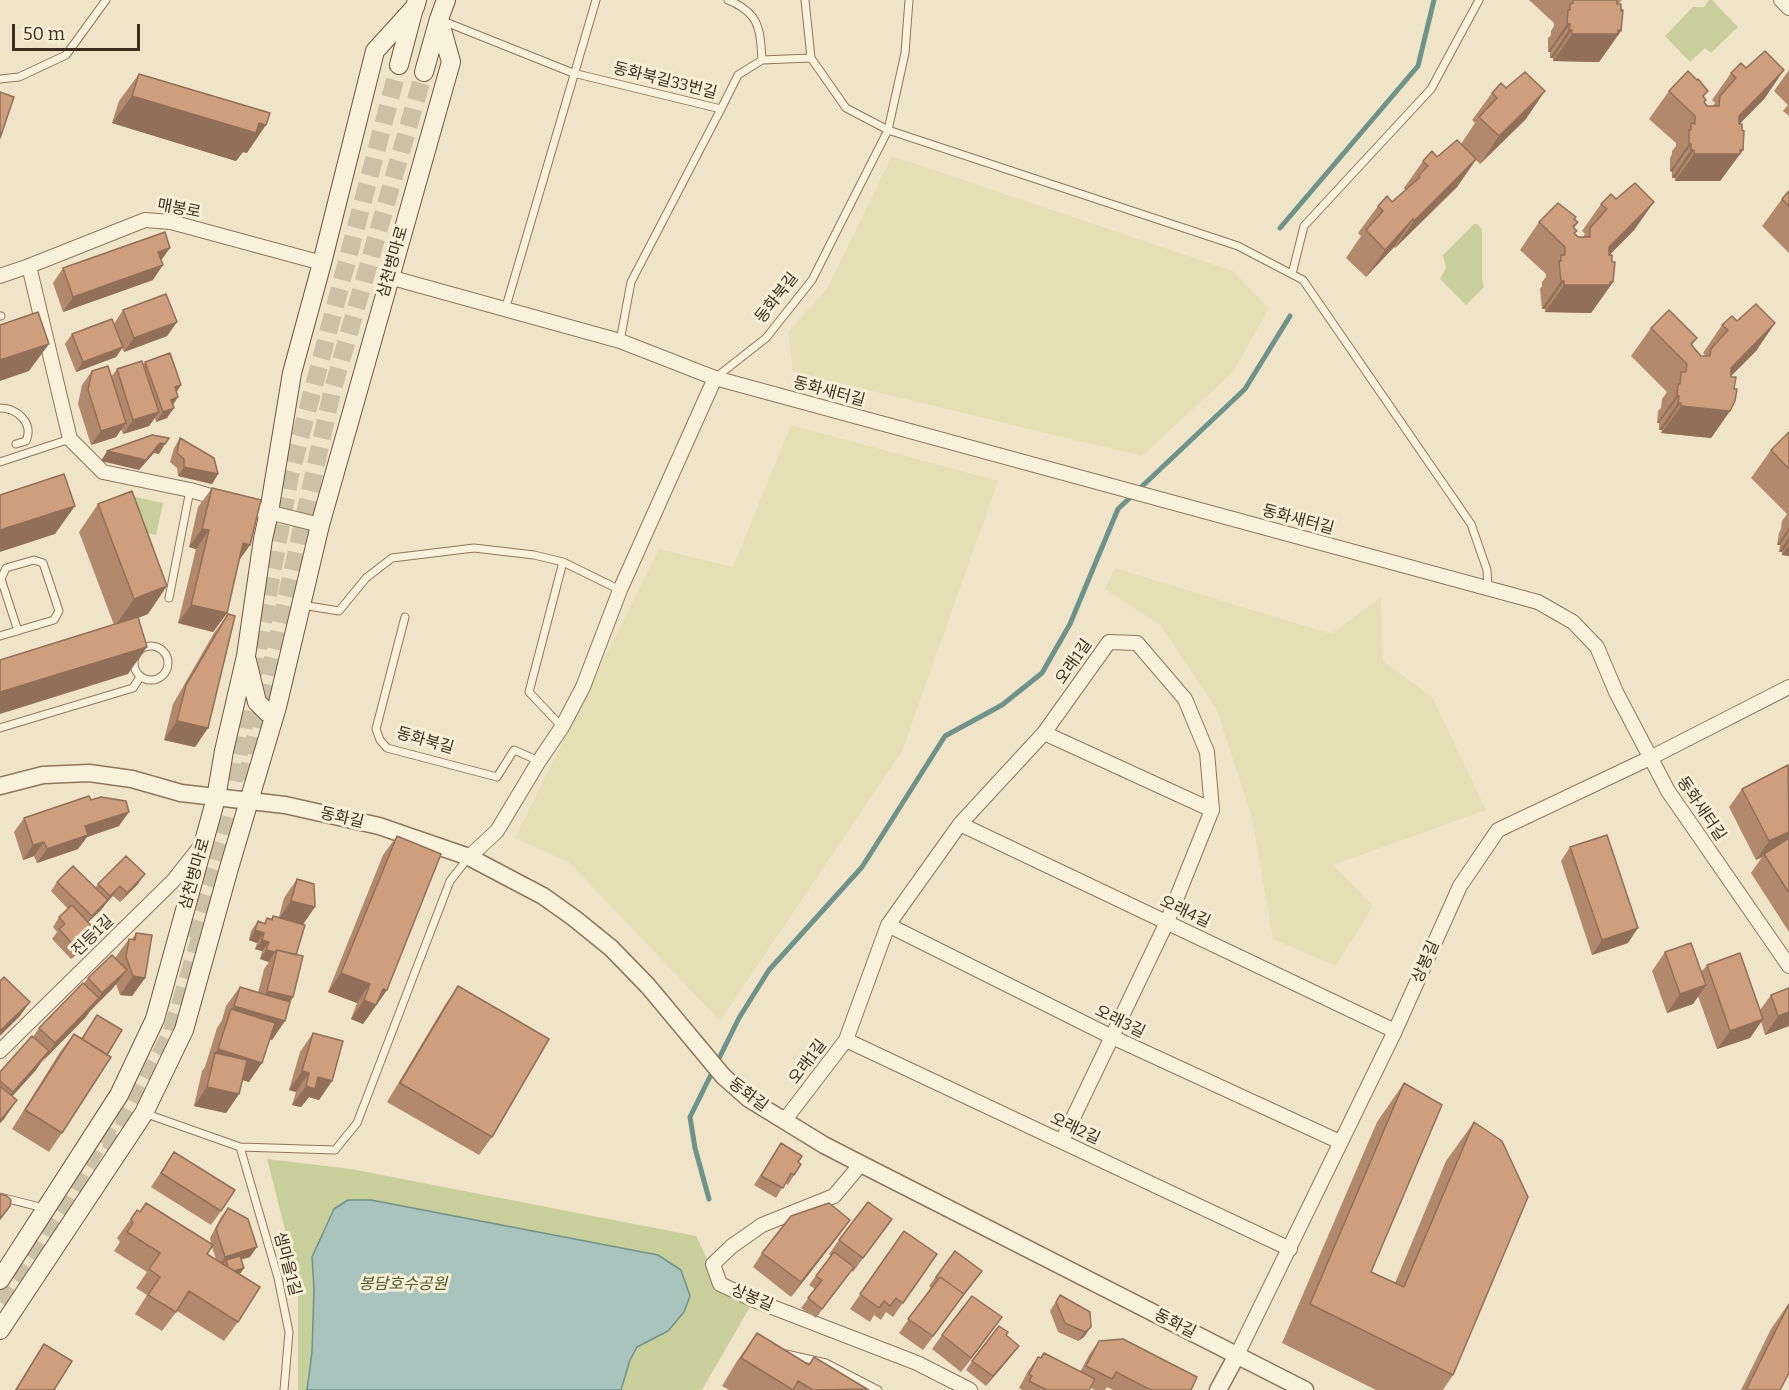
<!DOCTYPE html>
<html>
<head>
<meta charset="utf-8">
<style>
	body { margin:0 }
	#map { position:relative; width:1789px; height:1390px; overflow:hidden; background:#f0e4c8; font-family:Bitter,serif }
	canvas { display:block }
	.scale { position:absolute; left:12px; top:24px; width:128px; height:27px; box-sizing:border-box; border:3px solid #3d2e20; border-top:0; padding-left:8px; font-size:18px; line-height:21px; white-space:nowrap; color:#3d2e20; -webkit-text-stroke:4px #f7eed8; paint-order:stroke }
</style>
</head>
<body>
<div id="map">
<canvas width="1789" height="1390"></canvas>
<div class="scale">50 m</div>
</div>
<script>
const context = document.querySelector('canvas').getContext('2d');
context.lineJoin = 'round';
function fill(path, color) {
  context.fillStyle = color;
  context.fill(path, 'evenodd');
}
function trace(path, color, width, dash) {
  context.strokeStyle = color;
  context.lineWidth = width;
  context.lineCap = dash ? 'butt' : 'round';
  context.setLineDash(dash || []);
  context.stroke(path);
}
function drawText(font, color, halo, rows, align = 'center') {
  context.font = font + ' Bitter,"Noto Sans KR",serif';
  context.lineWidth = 6;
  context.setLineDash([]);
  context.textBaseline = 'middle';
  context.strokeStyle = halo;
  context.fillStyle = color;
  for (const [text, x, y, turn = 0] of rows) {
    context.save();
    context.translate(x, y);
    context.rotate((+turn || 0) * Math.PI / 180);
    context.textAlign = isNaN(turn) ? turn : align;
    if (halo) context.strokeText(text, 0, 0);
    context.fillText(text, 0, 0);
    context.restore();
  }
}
const farmland = new Path2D(`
	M892 156 1233 271 1269 308 1233 372 1142 456 793 372 788 332 827 289Z
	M791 425 998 481 902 751 720 1021 570 863 515 838 659 549 733 567Z
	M1115 568 1331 634 1381 597 1383 661 1432 697 1486 810 1333 865 1373 906 1336 966 1273 939 1252 818 1217 710 1160 625 1105 589Z`);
const green = new Path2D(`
	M1709 0H1712L1738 27 1711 53 1705 48 1690 62 1665 36 1693 7H1704Z
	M1474 224H1477L1482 229V278L1484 287 1466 305 1440 279 1446 268 1443 255Z
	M135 497 163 503 156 535 128 529Z
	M267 1159 351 1169 696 1236 720 1284 754 1300 702 1390H298V1281Z`);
const water = new Path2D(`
	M348 1200H371L658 1255 681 1270 690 1296 684 1312 668 1331 637 1347 630 1360 621 1390H307L312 1352 314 1289 312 1257 334 1209Z`);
const stream = new Path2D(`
	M1280 228 1418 66 1434 0
	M709 1199 695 1148 690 1117 739 1018 769 970 862 867 945 736 1002 705 1042 673 1070 624 1118 509 1245 389 1290 316`);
const secondaryTunnel = new Path2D(`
	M246 781 332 392 424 72
	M190 937 212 868 230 801 290 476 399 65
	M110 1151 171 1034 204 925
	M0 1302 38 1247 119 1110`);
const service = new Path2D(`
	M728 0C760 13 760 29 762 60
	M805 0 811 58
	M443 21 573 73 721 109 738 75 762 60 811 58 846 108 888 130 1238 246 1303 280 1471 524 1487 570 1488 589
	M0 79 19 77 66 55 106 0
	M1292 274 1304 226 1431 89 1479 0
	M505 310 596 0
	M0 316H1
	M620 341 631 282 721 109
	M715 378 766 338 812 280 888 130 905 53 909 0
	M0 408C17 408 34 423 26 441L16 444
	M0 462 70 439
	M169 598 190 490
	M302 605 339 611 366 578 392 558 474 548 534 555 563 562 620 590
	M405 617 376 729 380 740 387 748 497 777 514 750 539 761
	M0 636 54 620 59 611 43 563 34 560 6 568 1 579 18 631
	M134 663a17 17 0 1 1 34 0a17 17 0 1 1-34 0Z
	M562 727 529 692 563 562
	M0 728 133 688 140 677
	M144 1113 240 1147 335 1150 357 1123 450 881 468 858
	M240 1147 278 1278 289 1332 284 1390
	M0 1197 44 1208
	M786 1354 826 1363 878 1390`);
const minor = new Path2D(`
	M1781 0 1789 8
	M29 266 70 439 103 472 190 490 224 500
	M0 276 29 266 145 220 171 222 322 263
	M389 277 620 341 715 378 1538 602 1573 622 1597 647 1616 692 1668 791 1789 966
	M260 510 320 525
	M1044 733 1212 810
	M960 824 1395 1031
	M469 857 497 831 539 761 562 727 583 687 620 590 715 378
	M888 925 1112 1037 1340 1142
	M846 1040 1290 1249
	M0 1051 173 881 200 847
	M784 1121 846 1040 888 925 960 824 1044 733 1109 642 1137 643 1185 699 1207 752 1212 810 1167 922 1062 1141
	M861 1164 834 1196 762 1225 732 1246 713 1264 720 1284 754 1300 917 1363 970 1390
	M1237 1355 1395 1031 1460 886 1498 830 1650 758 1789 687`);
const tertiary = new Path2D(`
	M0 786 43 775 89 773 132 779 181 793 285 805 379 826 469 857 543 896 574 918 611 948 648 986 723 1076 749 1099 824 1145 861 1164 1305 1390
	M1218 1390 1237 1355`);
const secondary = new Path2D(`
	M399 65 413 12
	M424 72 439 19
	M247 661 257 702 268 713 277 707
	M0 1280 119 1095 155 1019 216 798 224 751 246 656 263 539 269 512 292 373 322 263 375 51 415 7 417 0
	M0 1330 144 1113 184 1030 229 868 277 707 320 525 451 62 439 19 446 0`);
const wall = new Path2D(`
	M1529 0H1622L1618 4 1621 31 1599 62 1553 61V58H1550V52H1548V38L1551 35V31L1554 26V23Z
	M1789 70V116L1783 111 1788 105 1774 91Z
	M1731 73 1765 98 1739 124 1743 150 1720 181H1675V178H1672V172L1670 171V158L1672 154V151L1676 146V143L1649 119 1669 91 1706 100 1704 103 1707 106H1713L1715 103 1712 100Z
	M139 74 247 153 243 152 236 161 112 123 119 101Z
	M1492 93 1526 119 1480 164 1476 160 1457 187 1395 248 1394 247 1366 277 1346 258 1361 236 1358 233 1378 206 1392 202 1405 190 1404 188 1423 161 1437 157 1461 144 1475 123 1472 120Z
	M1789 191V253L1762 226 1782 199Z
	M1601 204 1635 229 1609 255 1613 282 1591 313 1545 312V309H1542L1540 289 1542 286V282L1546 277V274L1520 250 1539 222 1575 219 1578 222 1574 228 1577 231 1574 234 1578 237H1583L1585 234 1582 231Z
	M161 260 153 280 63 312 53 283 63 268Z
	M123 310 177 322 167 336 124 352 122 348 116 357 76 372 65 344 72 334 114 324Z
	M1737 321 1775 323 1756 351 1731 376 1730 411 1711 438 1661 433 1662 430H1659V423H1657L1658 411 1661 408 1662 399 1667 392 1631 356 1651 328 1697 338 1692 345 1701 356H1706L1703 353 1722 325Z
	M145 362 176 392 178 397 173 405 167 418 156 422 155 418 149 426 123 434 121 429 116 437 91 445 78 404 82 385 92 371 111 377 117 369 144 364Z
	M1789 432V556L1782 555V552H1779L1780 545H1777L1779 533 1781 529 1782 521 1787 514 1751 478 1771 450Z
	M180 438 218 474 212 484 178 476 177 468 170 462 174 448Z
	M212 488 250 545 238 562 227 613 213 632 178 623 196 549 189 547 198 507Z
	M98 504 148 614 138 618 128 674 114 625 79 532Z
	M228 614 208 728 195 747 164 740 173 704 214 633Z
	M1789 766V932L1751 873 1762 857 1756 860 1729 807 1742 789Z
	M91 800 119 826 87 837 78 849 37 863 34 856 23 860 14 832 24 818Z
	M397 836 387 990 363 1024 351 1019 357 1003 328 992 383 855Z
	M1570 847 1628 943 1592 955 1561 861Z
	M297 879 303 924 296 955 293 997 272 1040 270 1039 249 1082 243 1080 239 1094 226 1113 194 1106 202 1071 205 1067 217 1028 222 1020 226 1006 240 987 258 993 264 969 269 962 260 959 262 951 255 949 257 943 249 940 251 931 258 921 264 923 267 918 271 919 273 916 279 917 284 898Z
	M57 882 95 888 98 884H138L120 902 113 896 106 903 101 910 88 922 97 932 90 941 71 959 52 939 57 932 53 927 59 917 68 909 51 891Z
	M136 933 145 978 132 996 120 995 116 984 113 988 90 1011 86 1017 41 1062 36 1070 12 1096 4 1119 0 1123V1072L33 1037 39 1028 84 983 88 978 115 958 129 939H132Z
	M1665 952 1701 972 1707 965 1760 1010 1771 995 1789 988V1026L1765 1035 1761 1022 1750 1038 1717 1049 1698 996 1693 1004 1667 1013 1652 971Z
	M458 986 492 1137 479 1155 387 1102 445 1005Z
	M97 1015 107 1055 62 1133 49 1152 12 1129 60 1052 74 1034 81 1039Z
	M313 1033 332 1081 319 1100 309 1097 301 1107 292 1105 296 1092 289 1090 300 1052Z
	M1404 1083 1371 1272 1395 1283 1446 1161 1474 1122 1453 1375 1443 1390H1376L1282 1343 1377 1122Z
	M781 1143 798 1162 794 1175 788 1185 785 1183 776 1198 754 1185Z
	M174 1152 221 1211 211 1225 151 1187Z
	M228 1208 250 1257 242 1259 241 1273H238V1322L224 1341 177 1311 162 1331 135 1314 147 1295 136 1288 147 1272 114 1251 120 1242 117 1238 137 1210 211 1244 210 1238 221 1217ZM212 1247 216 1259 207 1254Z
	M892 1219 853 1272 851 1270 816 1318 801 1308 815 1289 809 1285 831 1256 829 1254 839 1240Z
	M850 1220 840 1234 791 1297 753 1267 762 1253Z
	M904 1231 937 1254 893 1317 886 1312 881 1320 874 1315 870 1322 850 1309Z
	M955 1251 982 1271 923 1350 899 1333 931 1288 929 1286Z
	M1060 1295 1090 1312 1084 1337 1078 1341 1058 1332 1050 1311Z
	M1789 1303 1780 1390H1741L1771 1329Z
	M992 1331 961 1372 932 1349 942 1335Z
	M757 1333 809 1365 814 1357 866 1390H729L722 1386 737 1361Z
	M1006 1335 1012 1355 986 1386 966 1370 972 1361Z
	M1099 1341 1191 1390H1113L1107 1387 1105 1390H1095L1091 1388 1089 1390H1022L1019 1388 1028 1371 1038 1357 1040 1358 1044 1353 1080 1372 1089 1355Z
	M44 1344 54 1390H15L35 1358Z`);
const shadedWall = new Path2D(`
	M1567 24H1570L1550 52H1548Z
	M1569 30H1572L1553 58H1550Z
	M1621 31 1599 62 1553 61 1572 34Z
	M1784 70 1765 98 1720 144 1739 116Z
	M1545 91 1526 119 1480 164 1499 136Z
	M132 96 259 123 266 125 247 153 243 152 236 161 112 123Z
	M1689 144H1691L1672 172 1670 171Z
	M1691 150H1694L1675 178H1672Z
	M1743 150 1720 181H1675L1694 154Z
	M1476 159 1457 187 1395 248 1414 221Z
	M1654 202 1635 229 1590 275 1609 247Z
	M1413 219 1394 247 1366 277 1385 250Z
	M170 248 160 262 158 252Z
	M163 265 153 280 63 312 73 297Z
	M1561 281H1564L1545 309H1542Z
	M1613 282 1591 313 1545 312 1564 285Z
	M177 322 167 336 124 352 134 338Z
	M1775 323 1756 351 1712 395 1731 368Z
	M49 344 29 371 0 381V360Z
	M123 347 116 357 76 372 83 362Z
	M181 385 175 395V387Z
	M1677 395 1679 396 1659 423H1657Z
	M178 397 171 407V400Z
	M1678 403H1681L1662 430H1659Z
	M1681 406 1730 411 1711 438 1661 433Z
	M174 408 167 418 156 422 163 412Z
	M159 412 149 426 123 434 133 420Z
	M126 423 116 437 91 445 101 431Z
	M160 443 165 444 159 454 154 453 139 470 101 461 107 451Z
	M184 467 218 474 212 484 178 476Z
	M75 506 55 534 0 552V530Z
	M1789 528V531L1780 545H1777Z
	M202 529 209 530 196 549 189 547Z
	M1789 537V542L1782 552H1779Z
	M243 543 250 545 237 563Z
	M1789 545V556L1782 555Z
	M167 586 148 614 114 627 134 599Z
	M191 605 227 613 213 632 178 623Z
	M147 647 128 674 0 714V692Z
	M177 721 208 728 195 747 164 740Z
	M129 812 119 826 87 837 78 849 37 863 47 849 85 826Z
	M1789 832V844L1764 854 1762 857 1756 860 1769 841Z
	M44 842 34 856 23 860 33 845Z
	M145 874 138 884 120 902 127 893Z
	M120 886 101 910 85 925 92 916Z
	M291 901 315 907 302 926 278 920Z
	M1638 928 1628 943 1592 955 1602 940Z
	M255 930 264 933 257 943 249 940Z
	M97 932 90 941 71 959 77 949Z
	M262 940 269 942 262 951 255 949Z
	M266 950 275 952 269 962 260 959Z
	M127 970 113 988 90 1011 86 1017 42 1062 55 1043 98 999 102 993Z
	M341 973 370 984 357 1003 328 992Z
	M133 976 145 978 132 996 120 995Z
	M1706 985 1693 1004 1667 1013 1680 994Z
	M383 989 387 990 363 1024 351 1019 364 1000Z
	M267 991 293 997 280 1016 254 1010Z
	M30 1002 20 1016 0 1036V1031Z
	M234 1006 285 1021 272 1040 225 1026 229 1014Z
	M1789 1012V1026L1765 1035 1778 1016Z
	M1763 1019 1750 1038 1717 1049 1730 1031Z
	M218 1049 262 1063 249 1082 211 1070 215 1053Z
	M49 1051 36 1070 0 1110 13 1092Z
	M302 1071 309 1073 296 1092 289 1090Z
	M318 1077 332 1081 319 1100 309 1097 301 1107 292 1105 306 1086Z
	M207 1087 239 1094 226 1113 194 1106Z
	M17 1100 4 1119 0 1123V1121Z
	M850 1220 840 1234 791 1297 801 1282Z
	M257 1247 250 1257 227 1264 226 1260 222 1265 218 1267 225 1257Z
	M244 1268 241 1273 226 1277 229 1272Z
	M1002 1317 992 1331 961 1372 971 1358Z
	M1091 1327 1084 1337 1078 1341 1085 1332Z
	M1019 1346 1012 1355 986 1386 993 1376Z`);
const building = new Path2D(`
	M1573 0H1617V4H1621V11L1623 10 1621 31 1618 30V34H1572V30H1569L1570 24H1567L1568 10H1570V4L1573 3Z
	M1765 51 1784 70 1739 116V124H1742V130L1744 131 1743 150H1740V154H1694V150H1691V144H1689V130H1691V123L1695 124V116L1669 91 1688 71 1697 80 1698 79 1708 91 1703 96 1706 100 1704 102 1707 106H1719L1720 96 1736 78 1731 73 1741 63 1746 68Z
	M1525 72 1545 91 1499 136 1479 117 1497 98 1492 93 1501 83 1506 88Z
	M139 74 270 113 266 125 259 123 256 133 132 96Z
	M0 92 14 97 0 138Z
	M1457 140 1476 159 1414 221 1413 219 1385 250 1366 230 1383 211 1378 206 1387 196 1392 202 1420 177 1419 175 1428 166 1423 161 1432 151 1437 157Z
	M1635 183 1654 202 1609 247V255H1612V262H1615L1613 282H1610V285H1564V281H1561L1559 261H1561V255H1565V247L1539 222 1558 203 1576 217 1574 219 1578 222 1573 227 1577 231 1574 233 1578 237H1590V228L1607 209 1601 204 1611 194 1616 199Z
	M1789 191V206L1782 199Z
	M165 232 170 248 158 252 163 265 73 297 63 268Z
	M166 294 177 322 134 338 123 310Z
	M1756 304 1775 323 1731 368V377H1736L1734 389H1737L1735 401 1730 411 1681 406V403H1678L1679 396 1677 395 1678 384H1680L1681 372H1686L1687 364 1651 328 1669 310 1697 338 1691 344 1694 348 1701 356H1710L1711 349 1728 330 1722 325 1732 316 1737 321Z
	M38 312 49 344 0 360V325Z
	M112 319 123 347 83 362 72 334Z
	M170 353 181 385 175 387 178 397 171 400 174 408 163 412 145 362Z
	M142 361 159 412 133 420 117 369Z
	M108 366 126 423 101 431 88 390 92 371Z
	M1789 432V469L1771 450Z
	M152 435 169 438 165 444 160 443 146 460 107 451Z
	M180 438 214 458 218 474 184 467V459L177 453Z
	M64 474 75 506 0 530V495Z
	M212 488 261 500 250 545 243 543 227 613 191 605 209 530 202 529Z
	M132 491 167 586 134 599 98 504Z
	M228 614 235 616 208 728 177 721 186 685Z
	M138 617 147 647 0 692V660Z
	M1788 765 1789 832 1769 841 1742 789Z
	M89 796 91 800 101 797 126 801 129 812 85 826 88 835 47 849 44 842 33 845 24 818Z
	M1607 835 1638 928 1602 940 1570 847Z
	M397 836 441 854 387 990 383 989 376 1005 364 1000 370 984 341 973Z
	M1789 838V893L1764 854Z
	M126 856 145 874 127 893 120 886 110 896 98 884Z
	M73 866 108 900 92 916 57 882Z
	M297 879 314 884 315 907 291 901Z
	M72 905 97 932 77 949 59 929 65 924 59 917Z
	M273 916 305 925 296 955 277 950 275 952 266 950 269 942 262 940 264 933 255 930 258 921 265 924 267 918 272 920Z
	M136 933 152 935 145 978 133 976 126 957 129 939 135 940Z
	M1691 943 1706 985 1680 994 1665 952Z
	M277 950 303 956 293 997 267 991Z
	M1740 953 1763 1019 1730 1031 1707 965Z
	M112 955 127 970 102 993 88 978Z
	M4 977 30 1002 0 1031V981Z
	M83 983 99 998 55 1043 39 1028Z
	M458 986 549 1039 492 1137 400 1083Z
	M240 987 290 1002 285 1021 234 1006Z
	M1789 988V1012L1778 1016 1771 995Z
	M231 1009 275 1023 262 1063 218 1049Z
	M97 1015 122 1030 107 1055 82 1039Z
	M313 1033 343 1041 332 1081 318 1077 315 1089 306 1086 309 1073 302 1071Z
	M74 1034 111 1057 62 1133 25 1110Z
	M32 1036 49 1051 13 1092 0 1081V1072Z
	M215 1053 247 1060 239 1094 207 1087Z
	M1404 1083 1442 1105 1371 1272 1404 1287 1474 1122 1502 1141 1528 1197 1453 1375 1310 1304Z
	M0 1086 17 1100 0 1121Z
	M781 1143 802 1156 798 1162 801 1164 794 1175 791 1173 783 1188 761 1176Z
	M174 1152 235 1190 221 1211 161 1173Z
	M0 1194 7 1196 11 1200 10 1206 0 1219Z
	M868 1202 892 1219 863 1258 839 1240Z
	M146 1203 213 1245 207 1254 260 1287 238 1322 189 1291 176 1312 148 1295 160 1277 149 1269 160 1253 127 1232 133 1223 131 1219 137 1210 140 1212Z
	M829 1203 850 1220 801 1282 762 1253 791 1216Z
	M228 1208 248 1219 257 1247 225 1257 216 1229Z
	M904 1231 937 1254 903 1303 896 1298 890 1306 884 1301 879 1308 860 1294Z
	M955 1251 982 1271 964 1294 940 1277 938 1279 936 1277Z
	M834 1252 854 1267 822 1309 808 1298 822 1280 816 1276Z
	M240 1256 244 1268 234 1271 228 1267 226 1260Z
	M940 1277 964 1294 933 1336 908 1319Z
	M1060 1295 1090 1312 1091 1327 1085 1332 1065 1323 1056 1302Z
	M972 1296 1002 1317 971 1358 942 1335Z
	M1789 1304V1373L1780 1390H1746Z
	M999 1326 1008 1332 1006 1335 1019 1346 993 1376 972 1361Z
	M757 1333 809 1365 814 1357 867 1389 813 1390 798 1381 793 1390 741 1358Z
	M1123 1339 1197 1377 1191 1390H1151L1116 1372 1112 1379 1086 1366 1099 1341Z
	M44 1344 72 1361 54 1390H16Z
	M1044 1353 1095 1379 1089 1390H1047L1029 1381 1032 1376 1029 1374 1038 1357 1041 1358Z`);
const streetNames = [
	["동화북길33번길",665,81,14],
	["매봉로",179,209,11],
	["삼천병마로",393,262,-74],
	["동화북길",777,298,-52],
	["동화새터길",829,392,15],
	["동화새터길",1298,520,15],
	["오래1길",1074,662,-55],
	["동화북길",425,741,16],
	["동화새터길",1701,809,56],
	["동화길",342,818,13],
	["삼천병마로",195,874,-74],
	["오래4길",1185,912,25],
	["진등1길",93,936,-44],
	["상봉길",1426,962,-66],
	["오래3길",1120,1022,26],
	["오래1길",808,1062,-53],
	["동화길",748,1095,37],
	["오래2길",1075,1129,25],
	["샘마을1길",287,1264,75],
	["상봉길",752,1298,23],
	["동화길",1175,1324,27]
];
const parkNames = [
	["봉담호수공원",403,1285]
];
fill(farmland, '#e6deb5');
fill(green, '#c9cf9b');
fill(water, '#a9c4bc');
trace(water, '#6f938a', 1.5);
trace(stream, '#6f938a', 5);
trace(secondaryTunnel, '#ccc0a6', 18, [18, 9]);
trace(service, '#8d765c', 9);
trace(minor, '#8d765c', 16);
trace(tertiary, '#8d765c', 19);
trace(secondary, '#6f573f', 20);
trace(service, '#faf1dc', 7);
trace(minor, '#faf1dc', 14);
trace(tertiary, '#faf1dc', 16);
trace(secondary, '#faf1dc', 18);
fill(wall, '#b2896c');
fill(shadedWall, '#916f58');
fill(building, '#cf9f7d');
trace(building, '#916f58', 1.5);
drawText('16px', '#3d2e20', '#f7eed8', streetNames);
drawText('italic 16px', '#4d5a26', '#f7eed8', parkNames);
</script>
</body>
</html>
